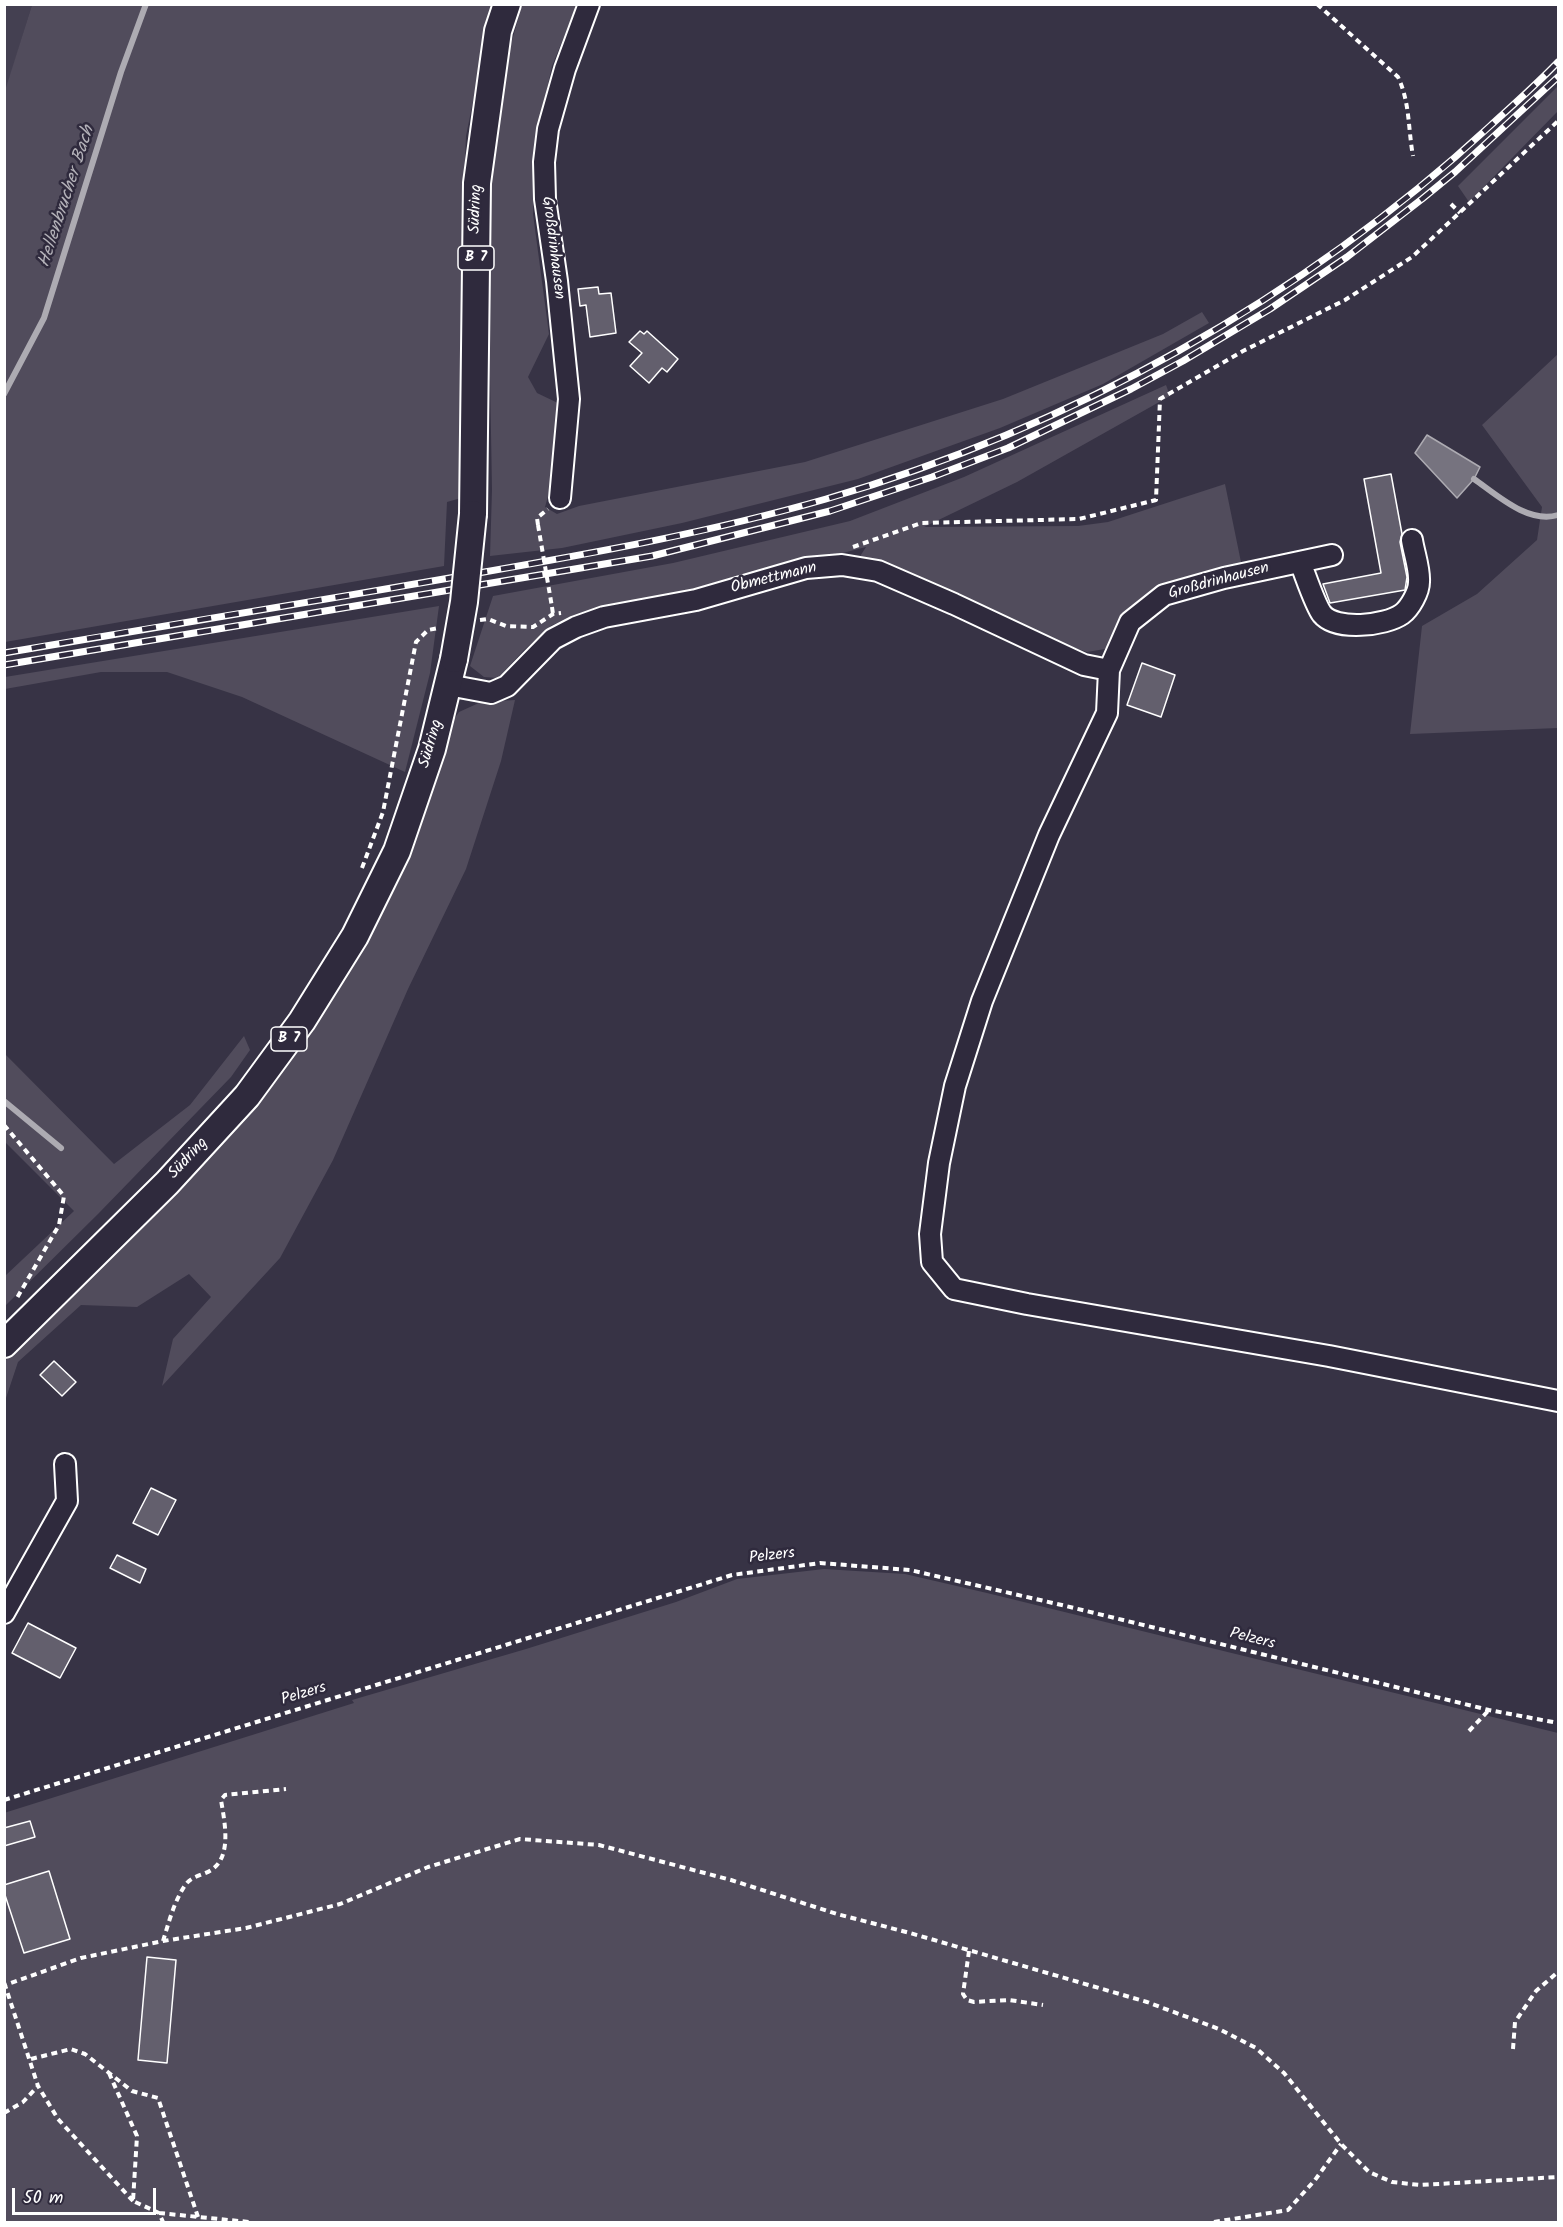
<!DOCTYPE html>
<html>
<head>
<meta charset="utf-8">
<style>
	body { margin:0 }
	#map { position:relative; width:1563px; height:2227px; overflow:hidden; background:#373345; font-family:Kalam,sans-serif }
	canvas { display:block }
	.frame { position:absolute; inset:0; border:6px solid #fff; pointer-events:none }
	.scale { position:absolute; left:12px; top:2188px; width:144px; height:27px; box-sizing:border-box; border:3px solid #fff; border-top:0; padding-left:8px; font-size:18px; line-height:21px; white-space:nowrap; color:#fff; -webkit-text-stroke:4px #2f2a3d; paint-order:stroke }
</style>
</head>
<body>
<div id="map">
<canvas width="1563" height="2227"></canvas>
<div class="frame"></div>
<div class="scale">50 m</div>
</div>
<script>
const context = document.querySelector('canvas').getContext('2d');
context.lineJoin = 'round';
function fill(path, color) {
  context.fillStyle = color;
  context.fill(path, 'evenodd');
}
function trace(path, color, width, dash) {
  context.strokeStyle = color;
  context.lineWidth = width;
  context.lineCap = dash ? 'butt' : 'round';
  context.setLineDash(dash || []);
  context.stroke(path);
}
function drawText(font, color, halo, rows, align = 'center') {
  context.font = font + ' Kalam,sans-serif';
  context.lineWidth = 5;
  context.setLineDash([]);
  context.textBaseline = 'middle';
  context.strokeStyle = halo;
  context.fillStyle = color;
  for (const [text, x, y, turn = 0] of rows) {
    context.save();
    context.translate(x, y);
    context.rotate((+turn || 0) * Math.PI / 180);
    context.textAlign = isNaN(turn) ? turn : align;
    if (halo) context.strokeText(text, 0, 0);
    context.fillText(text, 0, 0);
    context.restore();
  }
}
const built = new Path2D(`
	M5 5H32L5 94Z`);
const green = new Path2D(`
	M32 5H496L485 42 466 136 462 233 463 393 461 498 447 502 444 566 5 642 4 94Z
	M522 5H577L552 66 536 139 533 214 549 334 528 377 537 393 562 405 556 468 545 507 557 514 579 506 805 462 1003 399 1163 334 1202 312 1209 323 1103 384 1000 428 858 479 682 523 562 548 490 556 492 490 487 205 508 55Z
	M1558 86V111L1469 202 1458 186Z
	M1558 354V728L1410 734 1422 626 1477 594 1537 540 1542 507 1482 425Z
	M1166 385 1170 396 1017 482 924 527 1078 526 1108 522 1225 484 1242 567 1202 576 1117 634 1105 649 1087 652 1048 639 918 581 859 558 866 547 683 594 604 607 552 625 524 650 498 678 484 677 470 666 493 596 673 563 850 521 964 477Z
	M439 606 430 673 405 772 242 697 167 672H101L5 689V677Z
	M515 700 501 761 466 869 408 989 333 1160 280 1258 162 1386 173 1339 211 1297 189 1274 137 1307 81 1305 18 1362 5 1401V1361L253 1107 429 792 452 722 459 712 481 702Z
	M244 1036 250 1050 231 1077 98 1214 5 1306V1276L74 1211 5 1142V1054L114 1164 190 1105Z
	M824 1569 905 1574 987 1593 1558 1733V2222H5L4 1813 354 1703 352 1700 526 1649 676 1602 737 1579Z`);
const water = new Path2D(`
	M1427 435 1480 467 1474 479 1457 498 1415 453Z`);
const stream = new Path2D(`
	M4 394 44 318 121 72 146 4
	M1474 479C1497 495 1528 524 1558 515
	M4 1101 61 1148`);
const building = new Path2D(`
	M598 287 599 294 611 293 616 333 590 337 586 305 580 306 578 289Z
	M640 331 644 334 647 331 678 359 667 372 662 368 649 383 630 366 642 353 629 342Z
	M1391 474 1402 534 1400 542 1407 577 1405 590 1330 603 1323 584 1381 573 1364 479Z
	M1142 663 1175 675 1161 717 1127 705Z
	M54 1361 76 1382 62 1396 40 1375Z
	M151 1488 176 1500 158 1535 133 1523Z
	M117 1555 146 1569 140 1583 110 1568Z
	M28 1623 76 1648 60 1678 12 1653Z
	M30 1821 35 1837 4 1846V1828Z
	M49 1871 70 1939 24 1953 4 1892V1885Z
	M147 1957 176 1960 167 2063 138 2060Z`);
const path = new Path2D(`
	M1317 4 1398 77C1410 102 1408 129 1413 156
	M1451 204 1460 213
	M538 525 537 518 548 509
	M853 547 921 523 1079 519 1156 500 1160 399 1243 351 1345 300 1412 257 1558 121
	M552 607 553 614
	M480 620 488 619 506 626 533 627 553 614 561 613
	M362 868 383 812 416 642 428 630 438 628
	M4 1125 64 1196 59 1225 17 1298
	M1469 1731 1489 1710
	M4 1800 732 1575 820 1563 910 1570 1066 1606 1489 1710 1558 1723
	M163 1941C169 1922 174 1901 186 1884 193 1875 206 1875 214 1868 232 1853 224 1819 221 1800L225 1795 286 1789
	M969 1951 963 1994 967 2000 974 2002 1009 2000 1043 2005
	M1513 2049 1515 2022 1536 1991 1558 1972
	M31 2059 71 2049 85 2054 132 2091 158 2098 198 2217
	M109 2073 137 2136 133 2201 159 2213 163 2222
	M4 2113 23 2102 38 2086
	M133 2201 58 2119 38 2086 5 1985 81 1958 163 1941 246 1928 340 1904 428 1867 520 1839 599 1845 731 1880 837 1914 910 1933 1147 2002 1219 2029 1256 2048 1284 2073 1341 2144 1369 2172 1392 2182 1420 2185 1558 2177
	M159 2213 249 2222
	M1214 2222 1288 2210 1315 2180 1341 2144`);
const minor = new Path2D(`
	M560 498 569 399 557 281 545 199 544 162 548 129 565 69 589 4
	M1332 555 1224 578 1164 595 1130 622 1109 670 1107 713 1049 835 982 1001 955 1086 939 1163 930 1234 932 1262 954 1289 1027 1304 1329 1356 1558 1401
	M1300 562C1305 574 1315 605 1322 614 1336 631 1385 626 1402 614 1410 608 1419 592 1419 582 1420 569 1414 553 1412 540
	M448 685 491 693 507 686 553 639 576 627 604 617 696 600 806 568 842 565 878 571 954 604 1084 665 1109 670
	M4 1613 67 1501 65 1464`);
const major = new Path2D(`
	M473 514 477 183 498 31 507 4
	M4 1344 167 1183 247 1096 302 1021 355 936 397 851 432 749 454 659`);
const rail = new Path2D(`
	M4 653C159 626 313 602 467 575 588 554 708 533 826 499 1070 428 1303 298 1490 126 1513 105 1537 84 1558 62
	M4 665 652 556 830 511 932 477 1008 448 1131 389 1183 361 1270 309 1347 257 1422 199 1455 172 1558 77`);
const pathBridge = new Path2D(`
	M538 525 552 607`);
const majorBridge = new Path2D(`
	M454 659 464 602 473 514`);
const shields = [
	[476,258,36],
	[289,1039,36]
];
const shieldNames = [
	["B 7",476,258],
	["B 7",289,1039]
];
const streetNames = [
	["Südring",477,209,-88],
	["Großdrinhausen",552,248,83],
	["Obmettmann",774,579,-14],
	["Großdrinhausen",1219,582,-15],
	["Südring",432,744,-74],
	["Südring",189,1159,-47],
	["Pelzers",772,1557,-7],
	["Pelzers",1252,1640,14],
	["Pelzers",304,1695,-17]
];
const waterNames = [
	["Hellenbrucher Bach",68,197,-72]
];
fill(built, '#444051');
fill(green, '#514c5c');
fill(water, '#76737f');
trace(water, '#adabb2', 1.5);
trace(stream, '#adabb2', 6);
fill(building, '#635f6d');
trace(building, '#fff', 1.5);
trace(minor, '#fff', 24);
trace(major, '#fff', 30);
trace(path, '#fff', 4, [6, 4.5]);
trace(minor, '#2f2a3d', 20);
trace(major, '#2f2a3d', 26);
trace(rail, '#fff', 7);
trace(rail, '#2f2a3d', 4.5, [14]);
trace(majorBridge, '#fff', 30, []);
trace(pathBridge, '#fff', 4, [6, 4.5]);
trace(majorBridge, '#2f2a3d', 26);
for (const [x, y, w] of shields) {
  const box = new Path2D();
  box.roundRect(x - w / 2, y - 12, w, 24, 4.5);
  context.fillStyle = '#2f2a3d';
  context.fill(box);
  trace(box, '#fff', 1.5);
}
drawText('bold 15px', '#fff', null, shieldNames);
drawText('16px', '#fff', '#2f2a3d', streetNames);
drawText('italic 18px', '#b4b2b9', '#2f2a3d', waterNames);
</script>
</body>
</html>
